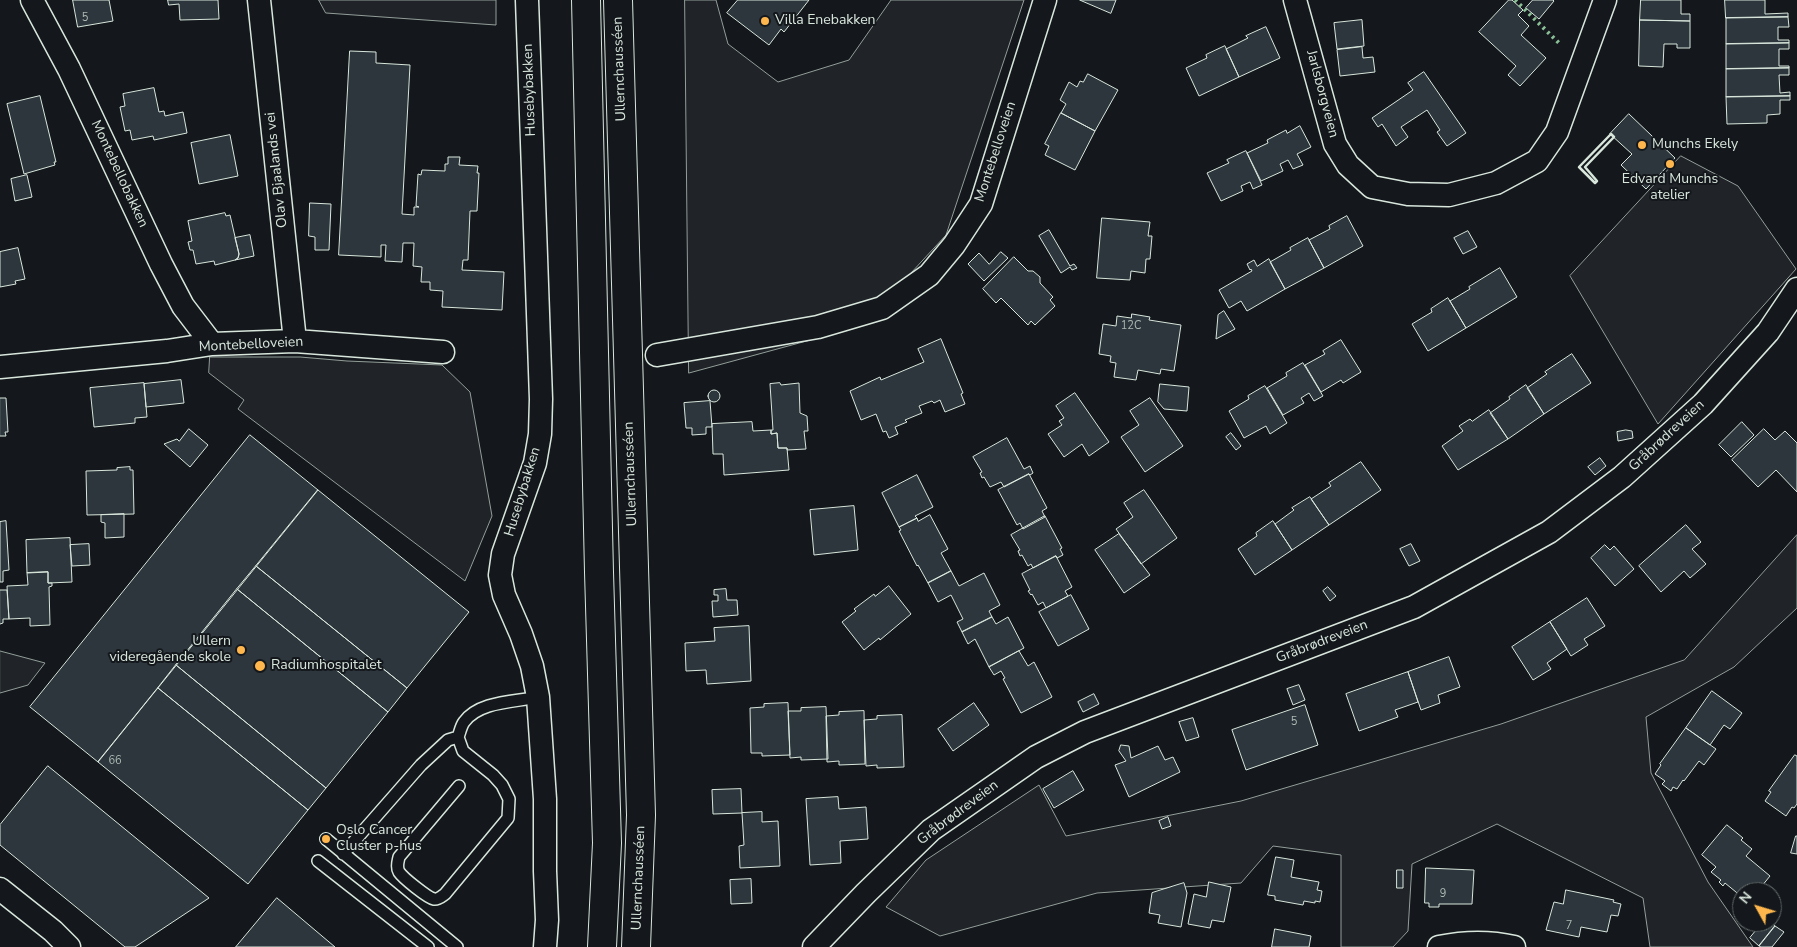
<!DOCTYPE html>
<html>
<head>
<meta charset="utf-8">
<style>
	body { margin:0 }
	#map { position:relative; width:1797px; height:947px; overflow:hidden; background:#14181c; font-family:"Nunito Sans",sans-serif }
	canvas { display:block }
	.north { position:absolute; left:1732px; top:882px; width:50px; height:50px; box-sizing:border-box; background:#14181c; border:1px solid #626a69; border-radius:50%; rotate:309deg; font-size:14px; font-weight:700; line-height:20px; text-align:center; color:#d8e6dc }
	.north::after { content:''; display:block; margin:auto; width:18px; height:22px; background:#ffb74d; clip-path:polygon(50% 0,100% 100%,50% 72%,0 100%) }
</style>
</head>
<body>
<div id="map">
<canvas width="1797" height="947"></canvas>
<div class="north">N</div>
</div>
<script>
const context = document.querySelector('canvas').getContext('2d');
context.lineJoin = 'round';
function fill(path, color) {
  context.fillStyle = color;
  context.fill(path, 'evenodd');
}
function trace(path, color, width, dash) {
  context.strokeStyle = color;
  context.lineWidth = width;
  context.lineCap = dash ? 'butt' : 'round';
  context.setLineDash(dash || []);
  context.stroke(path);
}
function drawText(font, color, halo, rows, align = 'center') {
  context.font = font + ' "Nunito Sans",sans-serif';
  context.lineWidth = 4;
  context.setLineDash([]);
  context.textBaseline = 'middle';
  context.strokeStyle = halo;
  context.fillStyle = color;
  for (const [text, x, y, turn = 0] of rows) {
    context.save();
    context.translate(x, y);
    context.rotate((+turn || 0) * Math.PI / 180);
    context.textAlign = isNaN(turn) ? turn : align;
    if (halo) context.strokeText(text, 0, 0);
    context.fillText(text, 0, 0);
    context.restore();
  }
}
const green = new Path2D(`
	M319 0H496V25L326 13Z
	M685 0H716L728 44 778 82 849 60 891 0H1024L946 235 887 299 825 336 689 373Z
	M1681 156 1738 186 1796 269 1658 424 1570 276Z
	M210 357H300L347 361 442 365 470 392 492 516 465 581 238 409 244 400 209 373Z
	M1797 535V608L1734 667 1646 717 1651 773 1708 882 1753 947H1650L1643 898 1497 824 1412 864 1408 931 1393 947H1341V855L1273 846 1241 883 1097 893 940 936 886 907 926 860 1039 785 1066 836 1241 801 1501 724 1684 660Z
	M0 651 45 663 28 685 0 693Z`);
const building = new Path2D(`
	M73 0H109L113 21 78 27Z
	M168 0H218L219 19 180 20 179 4 169 5Z
	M738 0H809L784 32 781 29 769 45 727 13Z
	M1080 0H1116L1111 13Z
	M1509 0H1512L1523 10 1518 15 1529 26 1521 35 1546 58 1520 86 1508 75 1516 66 1479 32Z
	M1533 0H1553L1554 1 1539 19 1526 8Z
	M1641 0H1681V14H1690V21L1640 20Z
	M1725 0H1765V14L1788 13V17L1726 18Z
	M1788 17 1789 27H1778V40H1789V43L1726 44V18Z
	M1362 20 1364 46 1337 49 1334 23Z
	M1640 20 1690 21V48H1677V44H1664L1663 67 1639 66Z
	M1266 27 1280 58 1239 77 1226 49 1248 38 1246 36Z
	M1789 43V49H1779V66H1789V68L1726 69V44Z
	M1225 46 1239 77 1199 96 1186 68 1207 58 1206 55Z
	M1362 47 1363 58 1373 57 1375 72 1340 76 1337 50Z
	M350 51 376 52V63L410 65 402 214 414 215V207H419L416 206 418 174 421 175 422 170 445 171V164H448V157H460L459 165 478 166 477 173H479L477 211H470L468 260H463L462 270 504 272 502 310 442 307 443 291 430 290V282H421L422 267 413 266 414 243H403L402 262 385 261 386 245H381V257L339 255Z
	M1789 68V75H1779L1780 93 1790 92V96L1726 97V69Z
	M1424 72 1466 133 1447 146 1437 132 1440 130 1427 110 1401 127 1408 137 1396 146 1382 124 1378 127 1372 118 1413 90 1408 83Z
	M1088 74 1118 90 1095 131 1061 113 1066 104 1060 100 1069 82 1077 87 1080 81 1083 82Z
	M154 88 159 112 164 111 165 116 183 112 187 133 154 140 153 136 132 140 130 130 125 131 120 107 125 106 123 94Z
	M40 96 56 162H54L55 165 24 174 7 104Z
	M1790 96V100H1780V114L1767 115V123L1727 124 1726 97Z
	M1061 113 1095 131 1075 170 1045 155 1049 146 1045 144Z
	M1629 114 1675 158 1646 189 1621 165 1632 154 1610 134Z
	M1300 126 1311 147 1297 154 1303 165 1293 169 1288 160 1280 164 1283 171 1261 181 1247 153 1268 143 1267 140 1286 130 1287 133Z
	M230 135 238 176 199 184 191 143Z
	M1246 151 1262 185 1253 189 1250 182 1241 186 1243 191 1221 201 1207 173 1229 163 1227 160Z
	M27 175 32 197 15 201 11 179Z
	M310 203 331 204 329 250H315V237L309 236Z
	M225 213 226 216 230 215 239 254 238 258 235 260 215 265 214 261 196 264 193 250H190L188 242 192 241 188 221Z
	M1347 216 1363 246 1324 268 1309 240 1330 229 1329 226Z
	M1102 218 1150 222 1148 236H1152L1150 259H1146L1145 273 1131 271 1130 280 1097 278Z
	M1049 230 1070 266 1074 264 1077 268 1072 270 1070 267 1061 273 1039 236Z
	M1468 231 1477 247 1463 254 1454 238Z
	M250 235 254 256 235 260 238 258 239 254 235 238Z
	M1308 238 1324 268 1285 289 1270 262 1291 250 1290 248Z
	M18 248 25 279 15 281 16 284 0 287V252Z
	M1001 252 1008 258 984 281 968 264 979 253 989 264Z
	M1014 257 1028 271H1033L1040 277V283L1053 297 1050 300 1055 306 1035 325 1031 321 1028 325 1001 298 996 303 983 289Z
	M1269 259 1285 289 1247 311 1241 301 1229 308 1219 290 1252 271 1251 269 1250 270 1247 264 1254 260 1257 266Z
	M1500 268 1517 297 1466 328 1450 301 1470 289 1469 287Z
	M1448 298 1466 328 1428 351 1412 324 1432 312 1431 309Z
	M1224 311 1235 329 1216 339 1218 315Z
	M1132 314 1150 317 1149 320 1181 325 1174 371 1161 369 1160 374 1138 370 1136 380 1114 377 1116 363 1110 362 1111 356 1099 354 1103 324 1116 326 1117 316 1131 318Z
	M941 339 963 393 961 394 965 404 945 412 940 400 934 403 932 401 919 406 922 413 905 420 907 422 895 427 898 434 889 438 886 431 883 432 876 414 861 420 850 391 880 377 881 380 924 362 918 349Z
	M1341 340 1361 372 1343 383 1341 380 1321 392 1305 365 1325 354 1323 351Z
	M1572 354 1591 383 1544 414 1527 388 1547 374 1545 372Z
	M1303 363 1323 396 1314 401 1309 393 1301 398 1304 403 1283 415 1267 388 1287 376 1286 373Z
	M181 380 184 403 146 407 144 384Z
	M144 383 147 417 135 418V423L94 427 90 388Z
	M780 383 781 385 799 383 800 413 807 416 808 431H804L806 449 787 450V448H778L777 433 771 434V430H773L770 384Z
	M1160 384 1189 387 1187 411 1164 409 1158 402Z
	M1526 385 1544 414 1508 439 1490 413 1510 399 1509 397Z
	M1265 386 1287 423 1270 434 1266 426 1244 438 1229 411 1249 399 1248 396Z
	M708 396a6 6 0 1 1 12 0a6 6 0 1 1-12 0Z
	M1075 393 1109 442 1089 456 1082 444 1064 457 1048 434 1062 425 1059 421 1064 418 1056 406Z
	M0 398H6L8 432H5L6 436H0Z
	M1150 398 1183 446 1145 472 1121 437 1139 425 1130 411Z
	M710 401 712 427H706V434L692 435V428H686L684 403Z
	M1489 410 1508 439 1458 470 1442 446 1463 431 1459 426 1470 419 1472 421Z
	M752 422 753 431 771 430V434L777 433 778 448H787L789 470 724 475 723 454H713L712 424Z
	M1742 422 1754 435 1731 457 1719 445Z
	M189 429 208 445 190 467 164 444 177 439 179 441Z
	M1764 429 1775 440 1785 431 1797 443V492L1776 470 1758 487 1732 460Z
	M1626 430 1632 431 1633 438 1618 441 1617 432Z
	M1231 433 1241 446 1236 450 1226 437Z
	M250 435 318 490 98 762 30 707Z
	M1007 438 1024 469 1030 466 1033 473 1030 475 1029 474 1004 487 1001 482 990 487 984 477 982 478 980 473 982 472 973 457Z
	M1600 458 1606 466 1595 475 1588 467Z
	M1361 462 1381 490 1329 525 1311 499 1331 486 1329 483Z
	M130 467V470H133L134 514 87 515 86 471 117 470V468Z
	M1029 474 1047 508 1042 511 1045 517 1023 529 1020 523 1017 525 998 490Z
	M917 475 933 507 915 516 917 518 899 527 882 493Z
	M318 490 469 612 407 688 256 566Z
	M1144 490 1177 538 1141 564 1116 529 1133 517 1124 503Z
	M1310 497 1329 525 1292 550 1275 524 1294 510 1292 508Z
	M854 506 858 550 814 555 810 510Z
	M124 514V537L105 538V523L101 522V515Z
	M930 515 948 549 941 553 951 571 928 583 918 565 917 566 899 531 901 530 899 527 917 518 918 521Z
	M1045 516 1062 548 1060 549 1063 555 1057 558 1056 556 1033 568 1031 564 1028 566 1022 555 1020 556 1018 551 1020 550 1011 535Z
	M6 521 9 570 3 571V582H0V522Z
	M1273 521 1292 550 1255 575 1238 549 1257 536 1256 533Z
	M1686 525 1701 542 1692 549 1706 564 1690 578 1684 571 1661 592 1639 566Z
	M1119 534 1150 575 1124 593 1095 550Z
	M70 538 72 582 48 583V572L27 573 26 540Z
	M89 544 90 565 72 566 70 545Z
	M1411 544 1420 561 1409 566 1400 549Z
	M1605 545 1610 550 1614 546 1634 569 1615 586 1591 558Z
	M1056 556 1072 587 1065 591 1068 596 1046 608 1043 602 1038 605 1032 594 1031 595 1028 591 1030 590 1022 574Z
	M256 566 407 688 388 712 237 589Z
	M951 571 959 586 984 573 1000 605 989 611 992 617 962 632 957 622 963 619 951 595 938 602 928 583Z
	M48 572V583H52V586L49 587 50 625 30 626V618L9 619 7 586 28 585 27 573Z
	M889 586 911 614 880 640 879 638 864 650 842 622 856 611 854 609 874 594 875 596Z
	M1328 587 1336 596 1330 601 1323 591Z
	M237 589 388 712 326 788 176 665Z
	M726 589 727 600H737L738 615 713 617 712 601H718V595H714V590Z
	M0 590H7L9 619H3V623L0 624Z
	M1071 595 1089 629 1058 646 1039 612Z
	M1587 598 1605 626 1584 639 1588 645 1571 656 1550 622Z
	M992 617 996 624 1008 617 1024 648 989 667 975 639 968 644 962 632Z
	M1550 622 1567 649 1547 663 1551 669 1533 680 1512 647Z
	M749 626 751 681 707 684 706 670 686 671 685 643 715 641 714 628Z
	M1019 651 1028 666 1034 662 1052 697 1021 713 1003 679 1005 678 1001 671 994 675 989 667Z
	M1449 657 1460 687 1438 695 1440 703 1421 710 1408 672Z
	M176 665 326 788 308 810 158 688Z
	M1408 672 1418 702 1395 710 1398 717 1359 731 1346 694Z
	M1299 685 1305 700 1293 705 1287 689Z
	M158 688 308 810 248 884 98 762Z
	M1712 691 1742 713 1730 729 1724 725 1710 745 1686 728Z
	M1094 694 1099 704 1083 712 1078 702Z
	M788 703 790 755 762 756V753H751L750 708 764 707V704Z
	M974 703 989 725 953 751 938 729Z
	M1305 705 1318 745 1246 770 1232 730Z
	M826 707 828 759 801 760V757L790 758 788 711H801V708Z
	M864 711 865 764 839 765V761L827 762 826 716 839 715V712Z
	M902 715 904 767 877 768V765L866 766 864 720 877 719V716Z
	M1193 718 1199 737 1186 741 1179 722Z
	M1686 728 1716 749 1704 765 1699 761 1684 781 1683 780 1677 789 1673 787 1671 791 1662 784 1665 781 1655 774 1661 765 1660 764Z
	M1121 745 1129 746 1131 758 1158 746 1165 760 1173 757 1180 772 1129 797 1115 765 1126 761 1119 751Z
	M1795 755 1797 756V804L1794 808 1792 807 1786 816 1765 801 1771 792 1769 791Z
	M48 766 209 898 135 947H125L0 845V825Z
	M1073 771 1084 790 1054 808 1043 789Z
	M741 789 742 813 713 814 712 790Z
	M838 797 839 809 866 807 868 839 840 841 841 863 810 865 806 799Z
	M762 812V822L778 821 780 866 740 868 739 846 744 845 742 813Z
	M1168 817 1171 826 1162 829 1159 821Z
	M1727 825 1743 838 1741 840 1752 849 1746 856 1770 876 1757 892H1742V897L1725 883 1723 886 1719 882 1721 880 1711 872 1716 867 1702 855Z
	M1796 836H1797V854L1791 853Z
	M1276 857 1294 860 1291 877 1319 882 1317 890 1322 891 1320 902 1315 901V903L1304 901 1303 905 1275 900V896L1268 895Z
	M1426 868 1474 870 1472 904H1439V907H1429V903H1425Z
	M1397 870H1403V888H1397Z
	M751 879 752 903 731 904 730 880Z
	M1209 882 1231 887 1224 922 1212 920 1210 928 1188 924 1194 894 1206 897Z
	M1184 883 1187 893 1181 927 1158 923 1160 915 1149 913 1152 893Z
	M1566 890 1614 900 1613 902 1621 904 1618 916 1611 915 1607 932 1581 927 1579 937 1546 930 1554 902 1563 904Z
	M277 898 335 947H236Z
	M1763 922H1771L1775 926 1759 946 1750 938Z
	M1775 926 1784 932 1772 947H1761L1759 946Z
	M1275 929 1311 936 1309 947H1272Z`);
const service = new Path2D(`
	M459 786 399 857C398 862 396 867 399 872 403 878 428 898 434 899 438 900 442 896 445 894L508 818 509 799 502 785 493 775 463 751 458 737C460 732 461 726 464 722 479 701 515 702 538 697
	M326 839 457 947
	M343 854 421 765 448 740 458 737
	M318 861 428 947`);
const minor = new Path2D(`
	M32 0 69 69 161 264 183 306 212 344
	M259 0 295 341
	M527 0 541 399 540 434 535 463 503 554 500 575 504 595 521 634 532 666 538 697 545 799V871L547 920 545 947
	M1295 0 1335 144 1348 165 1372 187 1408 194 1449 195 1496 183 1537 161 1557 132 1605 0
	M657 355 818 327 882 308 929 275 954 245 981 204 1045 0
	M0 367 167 351 212 344 295 341 443 352
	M0 889 53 931 69 947
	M814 947 866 893 931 830 1036 757 1085 732 1414 607 1549 532 1622 477 1703 404 1768 332 1797 289
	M1439 947C1464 942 1488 941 1514 947`);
const trunk = new Path2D(`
	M586 0 599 572 607 843 602 947
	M618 0 641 815 636 947`);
const hedge = new Path2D(`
	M1515 0 1561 45`);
const wall = new Path2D(`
	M1611 134 1614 137 1585 167 1597 181 1595 183 1579 167Z`);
const markers = [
	[765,21,5,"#ffb74d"],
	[1642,145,5,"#ffb74d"],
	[1670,164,5,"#ffb74d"],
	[241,650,5,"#ffb74d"],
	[260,666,6,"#ffb74d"],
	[326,839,5,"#ffb74d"]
];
const numberNames = [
	["5",85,18],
	["12C",1131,326],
	["5",1294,722],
	["66",115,761],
	["9",1443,894],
	["7",1569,926]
];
const poiNames = [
	["Villa Enebakken",775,21],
	["Munchs Ekely",1652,145],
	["Edvard Munchs",1670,180,"center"],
	["atelier",1670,196,"center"],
	["Ullern",231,642,"right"],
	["videregående skole",231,658,"right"],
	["Radiumhospitalet",271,666],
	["Oslo Cancer",336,831],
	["Cluster p-hus",336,847]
];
const streetNames = [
	["Ullernchausséen",620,69,-92],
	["Husebybakken",530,90,-92],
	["Jarlsborgveien",1322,94,75],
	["Montebelloveien",996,152,-72],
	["Olav Bjaalands vei",277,170,-96],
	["Montebellobakken",119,174,65],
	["Montebelloveien",251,345,-3],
	["Gråbrødreveien",1667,436,-43],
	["Ullernchausséen",631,474,-92],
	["Husebybakken",523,492,-73],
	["Gråbrødreveien",1322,642,-21],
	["Gråbrødreveien",958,813,-37],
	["Ullernchausséen",639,878,-88]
];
fill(green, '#202428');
trace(green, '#939e99', 1);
fill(building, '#2c363c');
trace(building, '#d8e6dc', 1);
trace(service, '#d8e6dc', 14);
trace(minor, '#d8e6dc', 25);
trace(trunk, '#d8e6dc', 30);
trace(service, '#14181c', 11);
trace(minor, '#14181c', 22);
trace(trunk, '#14181c', 28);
trace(hedge, '#8ac095', 4, [2.5, 4]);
trace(wall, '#d8e6dc', 2.5);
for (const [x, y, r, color] of markers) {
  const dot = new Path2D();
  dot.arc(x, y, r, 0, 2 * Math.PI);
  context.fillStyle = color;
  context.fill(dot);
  trace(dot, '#14181c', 2);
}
drawText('11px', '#adbab4', null, numberNames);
drawText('14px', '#d8e6dc', '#14181c', poiNames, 'left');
drawText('14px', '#d8e6dc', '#14181c', streetNames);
</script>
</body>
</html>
